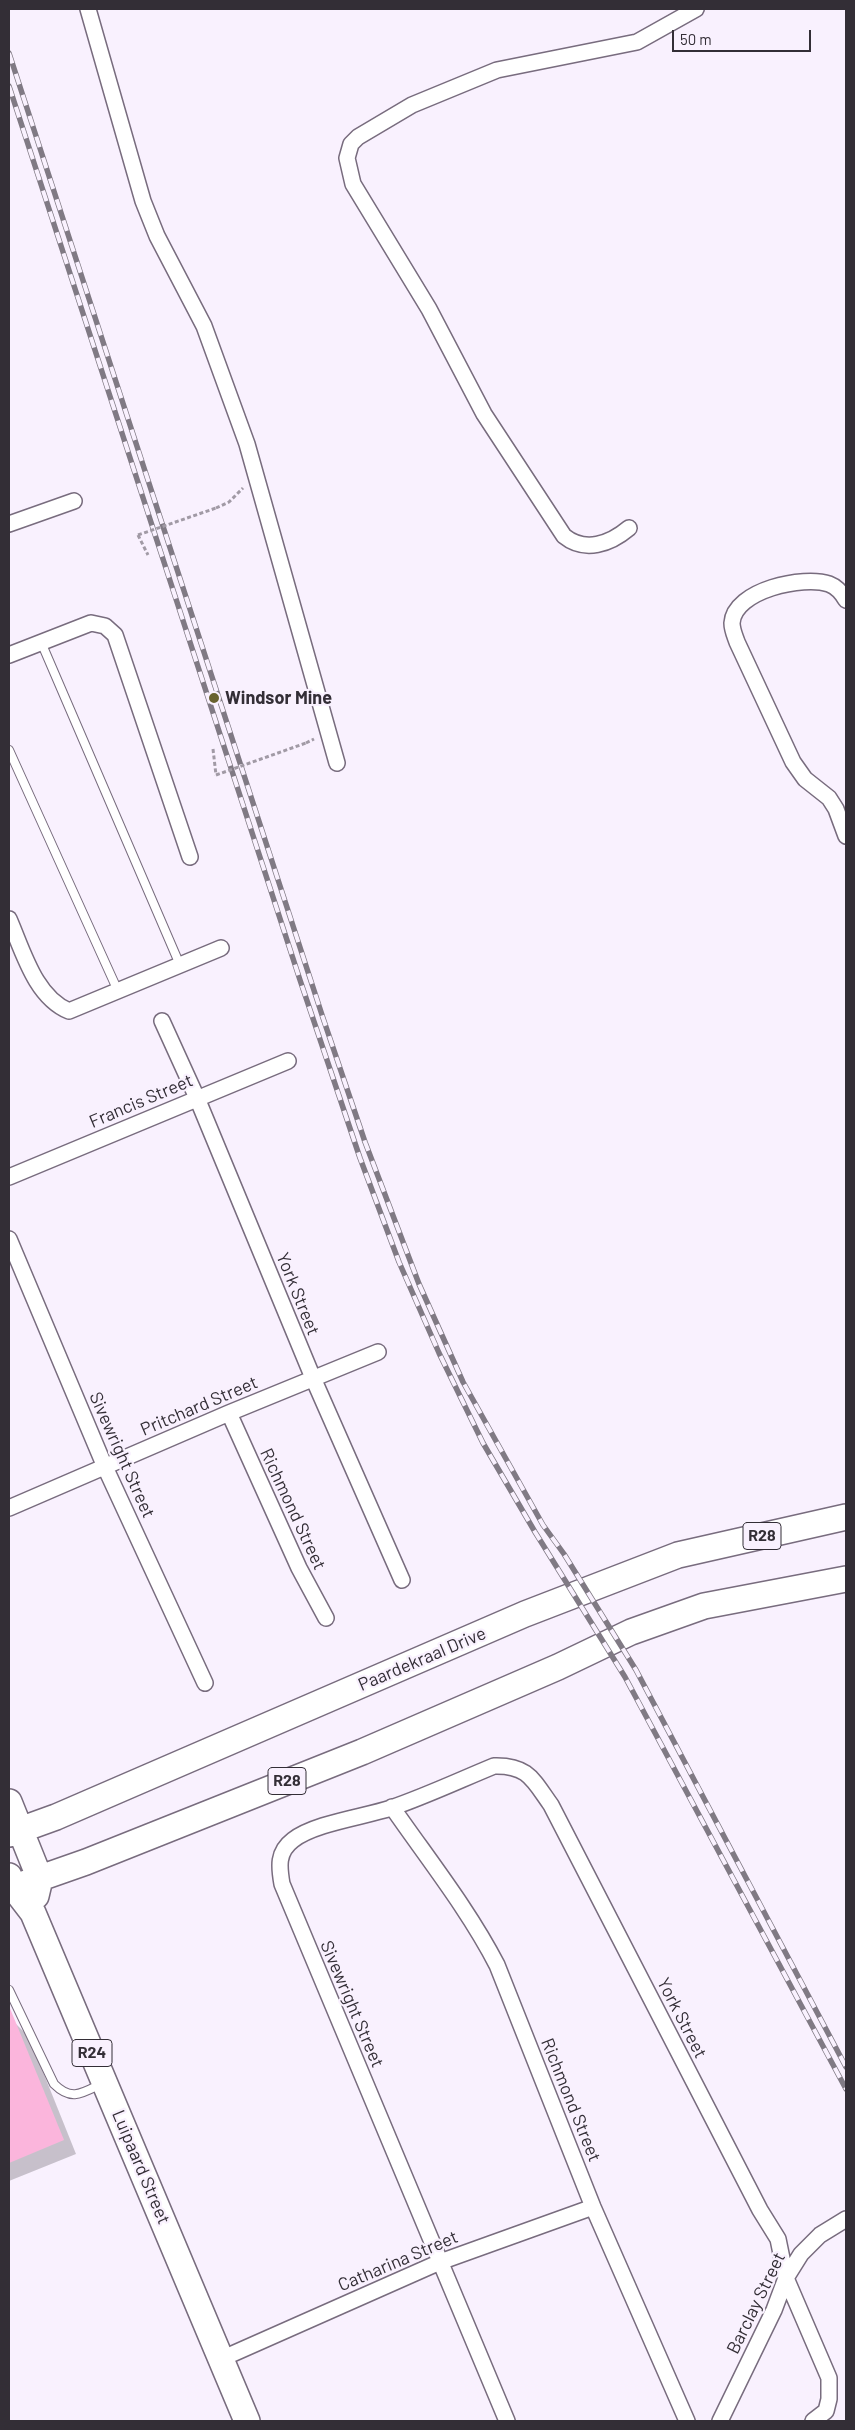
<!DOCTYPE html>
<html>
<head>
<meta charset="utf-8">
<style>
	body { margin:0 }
	#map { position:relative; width:855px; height:2430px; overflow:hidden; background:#f9f1fe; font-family:Barlow,sans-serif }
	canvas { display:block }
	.frame { position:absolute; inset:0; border:10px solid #332e36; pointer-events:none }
	.scale { position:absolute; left:672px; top:30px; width:139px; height:22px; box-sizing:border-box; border:2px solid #332e36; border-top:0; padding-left:6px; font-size:15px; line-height:18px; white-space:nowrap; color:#332e36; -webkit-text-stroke:4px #f9f1fe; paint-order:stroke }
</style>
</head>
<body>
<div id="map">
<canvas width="855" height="2430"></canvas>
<div class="frame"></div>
<div class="scale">50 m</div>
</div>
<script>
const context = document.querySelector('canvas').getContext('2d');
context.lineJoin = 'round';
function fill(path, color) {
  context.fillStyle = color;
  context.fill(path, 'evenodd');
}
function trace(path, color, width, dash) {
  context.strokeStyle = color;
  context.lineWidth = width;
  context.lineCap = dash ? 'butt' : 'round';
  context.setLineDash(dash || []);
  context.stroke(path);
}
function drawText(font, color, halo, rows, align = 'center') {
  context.font = font + ' Barlow,sans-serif';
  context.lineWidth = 4.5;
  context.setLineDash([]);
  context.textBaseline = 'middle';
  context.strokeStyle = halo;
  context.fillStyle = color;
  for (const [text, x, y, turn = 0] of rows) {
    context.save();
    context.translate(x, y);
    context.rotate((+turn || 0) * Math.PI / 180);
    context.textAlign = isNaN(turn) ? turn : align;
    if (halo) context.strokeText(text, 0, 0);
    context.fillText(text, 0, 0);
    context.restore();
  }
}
const shadow = new Path2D(`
	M16 2024 29 2037 76 2154 9 2181V2027Z`);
const building = new Path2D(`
	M9 2006 64 2140 9 2163Z`);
const path = new Path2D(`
	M216 508 229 502 243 488
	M138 535 148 555
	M306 743 314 739
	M213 749 216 775`);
const service = new Path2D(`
	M41 642 180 965
	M9 750 118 991
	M9 1990 54 2084C71 2101 81 2094 101 2084`);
const minor = new Path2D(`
	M88 9 143 201 157 236 204 326 247 444 337 763
	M9 524 74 501
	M629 528C610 544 585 553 564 536L484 414 429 309 353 184 347 158 351 144 358 137 412 105 497 70 637 42 696 9
	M846 600C842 593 837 587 829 584 804 575 734 590 732 623 732 630 735 636 737 642L793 762 805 779 829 798 836 809 846 836
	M9 655 91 623 105 626 115 635 190 857
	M9 919C23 951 35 997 69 1011L221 948
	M162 1021 197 1098 313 1378 402 1580
	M9 1177 288 1061
	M9 1239 105 1467 205 1683
	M229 1413 299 1568 326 1618
	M9 1508 229 1413 378 1352
	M392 1807C428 1859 468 1909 497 1965L593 2207 687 2421
	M221 2359 440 2262 593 2207
	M507 2421 282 1884C279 1867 277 1852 293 1840 315 1823 364 1817 391 1808 426 1796 460 1780 494 1766 528 1765 533 1780 551 1805L760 2210 778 2239 786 2278 829 2378V2399L826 2411 813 2421
	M720 2421 774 2310 786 2278 801 2254 820 2235 846 2219`);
const primary = new Path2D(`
	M9 1802 40 1879 36 1896
	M9 1834 56 1817 525 1614 678 1555 846 1517
	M9 1876 13 1887 33 1913 247 2421
	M9 1889 86 1862 362 1752 558 1667 631 1632 704 1606 846 1579`);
const rail = new Path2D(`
	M9 53 323 1018 365 1142 419 1284 463 1382 543 1525 564 1554 636 1670 846 2067
	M9 86 300 980 360 1158 399 1262 439 1353 483 1443 535 1532 625 1677 846 2089`);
const pathBridge = new Path2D(`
	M138 535 216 508
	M216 775 306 743`);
const markers = [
	[214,698,6,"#68622e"]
];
const shields = [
	[762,1536,38],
	[287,1781,38],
	[92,2053,40]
];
const shieldNames = [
	["R28",762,1536],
	["R28",287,1781],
	["R24",92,2053]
];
const poiNames = [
	["Windsor Mine",225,698]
];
const streetNames = [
	["Francis Street",141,1101,-23],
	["York Street",298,1294,68],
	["Pritchard Street",199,1406,-23],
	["Sivewright Street",122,1455,66],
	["Richmond Street",293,1509,65],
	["Paardekraal Drive",422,1659,-23],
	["Sivewright Street",352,2004,67],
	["York Street",682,2018,63],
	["Richmond Street",571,2100,68],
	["Luipaard Street",141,2167,67],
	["Catharina Street",398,2261,-23],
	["Barclay Street",756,2303,-64]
];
fill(shadow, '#0003');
fill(building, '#fbb5dc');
trace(service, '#786c7e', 10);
trace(minor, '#786c7e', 18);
trace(primary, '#786c7e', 28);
trace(path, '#a19aa5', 3, [4, 2.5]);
trace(service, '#fff', 8);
trace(minor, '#fff', 15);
trace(primary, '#fff', 25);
trace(rail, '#807a84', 5.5);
trace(rail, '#f9f1fe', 4, [11]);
trace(pathBridge, '#a19aa5', 3, [4, 2.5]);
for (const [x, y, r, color] of markers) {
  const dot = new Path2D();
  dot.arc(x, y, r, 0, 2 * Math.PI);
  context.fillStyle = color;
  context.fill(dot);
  trace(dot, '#f9f1fe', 2);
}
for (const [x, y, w] of shields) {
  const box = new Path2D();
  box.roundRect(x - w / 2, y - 13.5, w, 27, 4);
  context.fillStyle = '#f9f1fe';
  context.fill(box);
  trace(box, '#332e36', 1);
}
drawText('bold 16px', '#332e36', null, shieldNames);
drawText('bold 18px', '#332e36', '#f9f1fe', poiNames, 'left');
drawText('18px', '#332e36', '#f9f1fe', streetNames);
</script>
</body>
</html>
